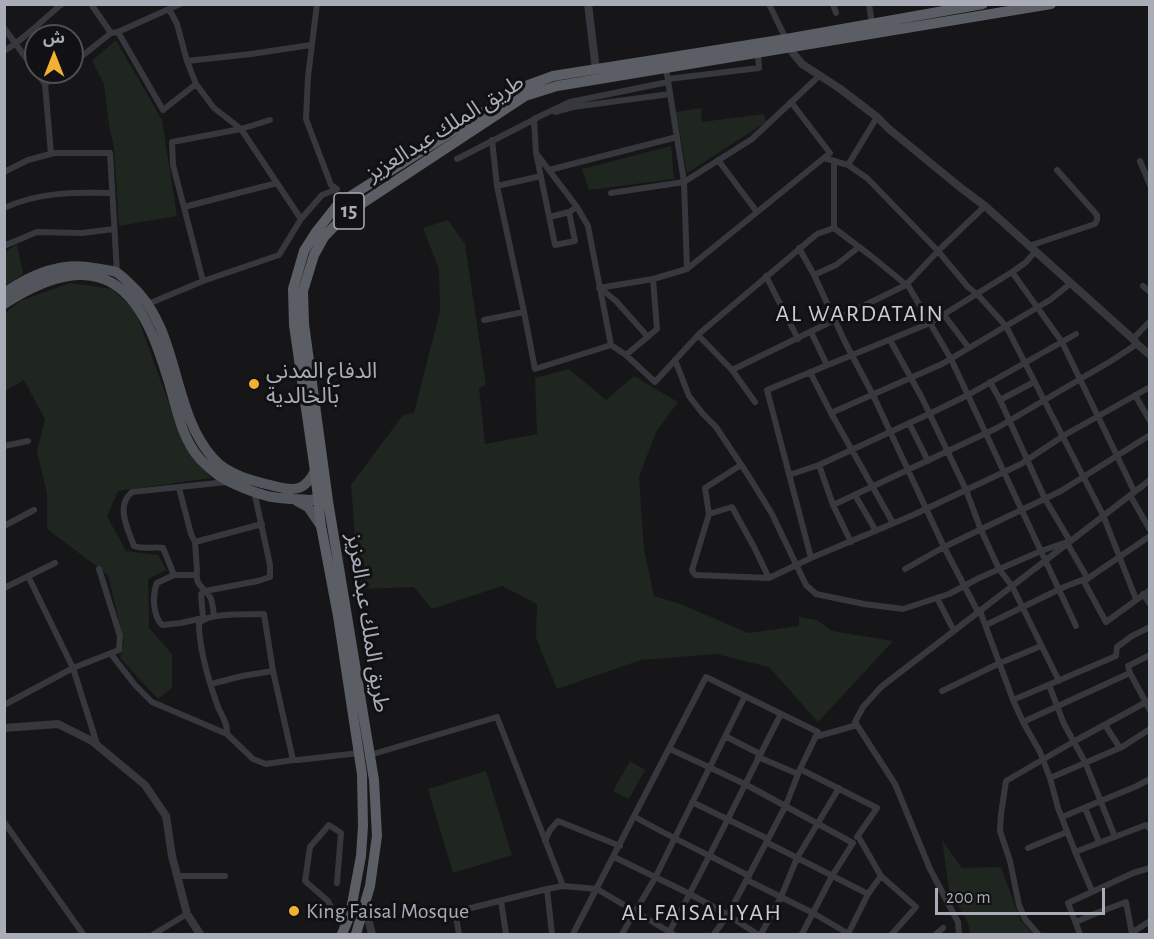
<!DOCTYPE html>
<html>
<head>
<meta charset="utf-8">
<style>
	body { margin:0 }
	#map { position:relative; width:1154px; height:939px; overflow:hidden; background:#161618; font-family:"Alegreya Sans","Noto Sans Arabic",sans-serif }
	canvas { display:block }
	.frame { position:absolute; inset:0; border:6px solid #a8adb8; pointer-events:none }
	.north { position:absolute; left:24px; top:24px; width:60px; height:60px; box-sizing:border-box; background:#111113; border:2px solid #4d4f55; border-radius:50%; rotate:0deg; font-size:16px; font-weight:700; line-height:24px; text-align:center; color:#a8adb8 }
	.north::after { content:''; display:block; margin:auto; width:21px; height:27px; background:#f2b134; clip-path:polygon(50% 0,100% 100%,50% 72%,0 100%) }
	.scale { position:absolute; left:935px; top:888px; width:170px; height:27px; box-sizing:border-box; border:3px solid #a8adb8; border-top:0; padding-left:8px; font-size:18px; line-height:21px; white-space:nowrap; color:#a8adb8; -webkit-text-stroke:4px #111113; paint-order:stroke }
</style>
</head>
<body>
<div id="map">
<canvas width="1154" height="939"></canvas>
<div class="frame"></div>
<div class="north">ش</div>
<div class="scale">200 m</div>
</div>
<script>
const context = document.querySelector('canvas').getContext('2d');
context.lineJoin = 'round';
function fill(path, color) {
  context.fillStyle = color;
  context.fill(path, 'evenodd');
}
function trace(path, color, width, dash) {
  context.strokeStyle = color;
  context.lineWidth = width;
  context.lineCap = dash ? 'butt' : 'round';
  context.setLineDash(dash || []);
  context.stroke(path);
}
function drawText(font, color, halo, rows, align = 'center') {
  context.font = font + ' "Alegreya Sans","Noto Sans Arabic",sans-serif';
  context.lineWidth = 6;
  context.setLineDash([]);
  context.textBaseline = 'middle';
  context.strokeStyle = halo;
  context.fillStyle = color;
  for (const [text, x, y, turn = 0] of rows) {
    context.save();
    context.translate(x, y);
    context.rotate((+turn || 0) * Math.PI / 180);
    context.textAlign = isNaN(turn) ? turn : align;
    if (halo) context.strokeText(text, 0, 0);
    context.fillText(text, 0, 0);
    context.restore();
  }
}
const green = new Path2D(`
	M116 40 162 120 177 216 119 226 114 148 109 125 104 84 92 61Z
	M701 108 702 122 764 114 766 122 687 173 676 112Z
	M671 146 674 179 589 190 582 169Z
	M448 220 465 244 486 385 479 388 485 444 537 434 535 378 569 369 606 400 634 376 678 402 656 432 639 477 644 549 654 596 678 603 748 633 799 626V617L817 620 832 631 893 641 818 722 769 667 716 654 641 660 557 689 536 638 537 604 502 586 432 609 414 587 359 589 351 485 403 415 414 413 440 311 439 269 423 228Z
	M17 244 23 274 5 286V252Z
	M70 283 112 289 135 310 184 445 211 478 118 491 107 516 126 551 158 555 166 570 148 579 149 628 172 654V688L158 699 120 658 124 642 108 575 47 529V493L37 451 45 419 24 380 5 391V313L20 301Z
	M630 761 645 770 629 799 613 791Z
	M486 771 512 855 453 873 428 789Z
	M942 840 962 868 1001 867 1020 919 1033 934H970L968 923 949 890Z`);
const minor = new Path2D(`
	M91 4 111 33
	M769 4 786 39
	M833 4 836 13
	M869 4 872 24
	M169 9 177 24 187 61 196 84 214 108 241 129 301 219
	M4 28 45 84 51 154
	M118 32 180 4
	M4 51C26 38 42 20 62 4
	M187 61 251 54 311 45
	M72 64 111 33 118 32 163 110 196 84
	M666 68 684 182 687 269
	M668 79 759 68 758 54
	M45 84 62 72
	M555 112 573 107 670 94
	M492 140 497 186 524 312 535 369 611 345
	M536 153 577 207 588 226 611 345 626 355 655 382 700 333 817 234 834 228 871 256 909 287 951 359 1076 626
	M824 158 848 165 867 178 938 251 968 287 977 294 1006 326 1103 515 1136 599
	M457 159 537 118
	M718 160 757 212
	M1140 161 1150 185
	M848 165 877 117
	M549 170 677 137
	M4 172 28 160 54 153H110L117 273
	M497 186 541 176
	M611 193 684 182 752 139 819 76
	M184 207 277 183
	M4 208C38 192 76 192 112 193
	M569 212 575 241 555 245 536 153 534 119 570 102 668 82
	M550 217 569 212 577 207
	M834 228V161
	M4 243 6 245 37 232 82 233 114 229
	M1029 246 1095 224 1097 220V215L1057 170
	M799 248 814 275 845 342 873 395 944 547 978 612
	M1012 272 1062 342 1134 491
	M814 275 836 265 859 247
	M766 276 798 339
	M203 281 173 165 172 142 241 129 270 120
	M1143 286 1150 292
	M599 288 653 279 687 269 830 153 791 102
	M600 288 616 301 648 337
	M148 304 203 281 279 255 301 219 322 195 337 189 331 185 306 119 308 77 317 4
	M944 315 969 348
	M484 320 524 312
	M811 332 827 365
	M698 335 732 370 755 402
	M1133 339 1150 321
	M890 340 922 398 966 490 981 530 999 569 1012 586 1059 681
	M626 355 657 329 653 279
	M675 360 689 396 703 414 716 427 748 475 772 514 806 585 816 594 864 604 903 609 949 594 979 578 1041 551 1070 541 1045 499 1000 400 990 382
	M732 370 906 285 938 251 985 206
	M810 372 831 413 893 523
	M1135 395 1150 421
	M1000 400 1034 382
	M831 413 942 364 1050 300 1071 283
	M909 423 928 461
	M4 446 28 441
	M741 465 705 488 709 514 692 570 695 575 769 578 811 558 913 515 1021 464 1063 436 1150 387
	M819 465 833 505
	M789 475 819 465 929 414 968 395 1076 334
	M179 488 191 534 195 542 197 571C195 586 203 586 210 597 213 602 213 610 214 616
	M855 495 876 531
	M1130 495 1150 530
	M709 514 732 507 754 547 769 578
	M4 526 34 510
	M195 542 262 524
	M851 542 833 505 997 428 1111 361 1137 344
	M1067 543 1088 579
	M811 558 767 390 930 323 1012 272 1025 263 1036 251
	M905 569 944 547 1061 491 1150 435
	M174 575 157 583C152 595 153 616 162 625L181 623 203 618 201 594 205 591 258 581 270 577V565L254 491
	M196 575H174L163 548C152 546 145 550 134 546 128 529 115 506 132 492L227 482
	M28 576 73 668 97 744
	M1083 580 1106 622 1150 590
	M4 588 55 563
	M1143 594 1150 604
	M937 598 954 631
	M980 611 1013 700 1023 722 1040 752 1050 778 1058 808 1076 854 1092 891
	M986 625 1064 587 1090 577 1150 536
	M111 654 135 685 152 702 227 734 253 759 266 764 293 760H298L359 753
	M1150 655 1128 666 1130 673 1150 710
	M211 684 242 676 273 671
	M1049 685 1064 724 1085 762 1115 837
	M942 691 1000 663 1041 646
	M1013 700 1116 656 1117 647 1132 636 1150 627
	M4 705 73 668 119 650 120 636 99 569
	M1023 722 1130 673
	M1105 725 1120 748
	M227 734C228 724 222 716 218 707 209 682 199 650 199 623 210 612 247 615 264 614L273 671 293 760
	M725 736 760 754
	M815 737 857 725
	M670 749 745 784 853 843 832 876 802 934
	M370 755 497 717 563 886
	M758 757 798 774
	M800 769 877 808 857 837
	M1050 778 1122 747 1150 729
	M692 802 768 839
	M1085 808 1099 842
	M635 817C672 838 711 856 749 876
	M1062 817 1137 786 1150 779
	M4 822 83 934
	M858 836 881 876 916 907 892 934
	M545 841 550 830 558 821 620 846
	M766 842 868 894
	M1028 848 1067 832
	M1075 852 1146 825 1150 829
	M614 857 690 894 728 915 757 934
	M177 876H225
	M747 880 813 913 849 934
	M337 883 341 833 329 825 310 847 305 881 328 901 334 914 345 928
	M547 889 563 886 597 889 673 934
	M501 901 506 934
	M1076 922 1094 914 1126 902 1132 934
	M154 934 187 914
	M459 934 455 912 547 889 552 934
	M573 934 706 677 818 732 800 769 786 805 728 915 714 934
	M622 934 655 878 745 696
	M668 934C708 862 743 787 781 714
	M761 934 781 897 797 858 839 788
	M848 934 868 894 881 876
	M936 934 943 928
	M959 934 958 922 930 869 895 784 855 722 863 707 881 687 1150 480
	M1038 934 1025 919 1019 905 1010 861 1000 831 1001 814 1006 781 1073 742 1150 700
	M1080 934 1068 903 1133 873 1150 868
	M1134 934 1136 930 1150 921`);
const tertiary = new Path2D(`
	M588 4 596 70
	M788 43 793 53 802 64 839 88 877 117 889 129 961 188 985 206 1133 339 1137 344 1150 355
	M4 728 58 724 92 741 145 785 166 816 172 856 187 914 200 934
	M365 907 372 934`);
const primary = new Path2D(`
	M4 293C31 275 61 261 94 268 100 269 109 270 116 272 121 275 126 280 130 284 181 329 170 410 213 458 228 476 257 482 278 487 298 492 306 488 315 471
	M4 304C46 277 99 255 135 304 151 325 160 354 168 379 176 405 181 438 200 459 206 465 214 473 221 477 231 484 256 493 267 496 286 500 307 500 326 500
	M297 501 308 507 321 526`);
const trunk = new Path2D(`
	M342 934 350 915 361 856 363 826 362 774 338 616 321 526 315 471 294 325 293 289 304 251 316 232 338 204 523 87 553 76 786 39 983 4
	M356 934 370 886 377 836 374 780 328 501 304 324 303 291 314 255 324 237 346 214 525 96 557 86 1051 4`);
const markers = [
	[254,384,6,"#f2b134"],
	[294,911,6,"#f2b134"]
];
const shields = [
	[349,211,30]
];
const shieldNames = [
	["15",349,211]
];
const streetNames = [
	["طريق الملك عبدالعزيز",445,128,-32],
	["طريق الملك عبدالعزيز",368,623,81]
];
const poiNames = [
	["الدفاع المدني",266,371],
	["بالخالدية",266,396],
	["King Faisal Mosque",306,911]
];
const neighbourhoodNames = [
	["AL WARDATAIN",860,314],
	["AL FAISALIYAH",702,913]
];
fill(green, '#1e261f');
trace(minor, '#37383d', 6);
trace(tertiary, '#37383d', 8);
trace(primary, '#53555c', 10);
trace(trunk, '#5b5e65', 10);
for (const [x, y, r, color] of markers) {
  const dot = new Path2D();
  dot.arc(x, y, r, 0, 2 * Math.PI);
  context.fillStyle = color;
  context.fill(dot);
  trace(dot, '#111113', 2);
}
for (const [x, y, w] of shields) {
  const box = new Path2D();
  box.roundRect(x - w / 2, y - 18, w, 36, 4.5);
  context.fillStyle = '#111113';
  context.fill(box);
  trace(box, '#a8adb8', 1.5);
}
drawText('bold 21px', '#a8adb8', null, shieldNames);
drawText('22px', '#a8adb8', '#111113', streetNames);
drawText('22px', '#a8adb8', '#111113', poiNames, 'left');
context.letterSpacing = '1.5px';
drawText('24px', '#c9ccd4', '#111113', neighbourhoodNames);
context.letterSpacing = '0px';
</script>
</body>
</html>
